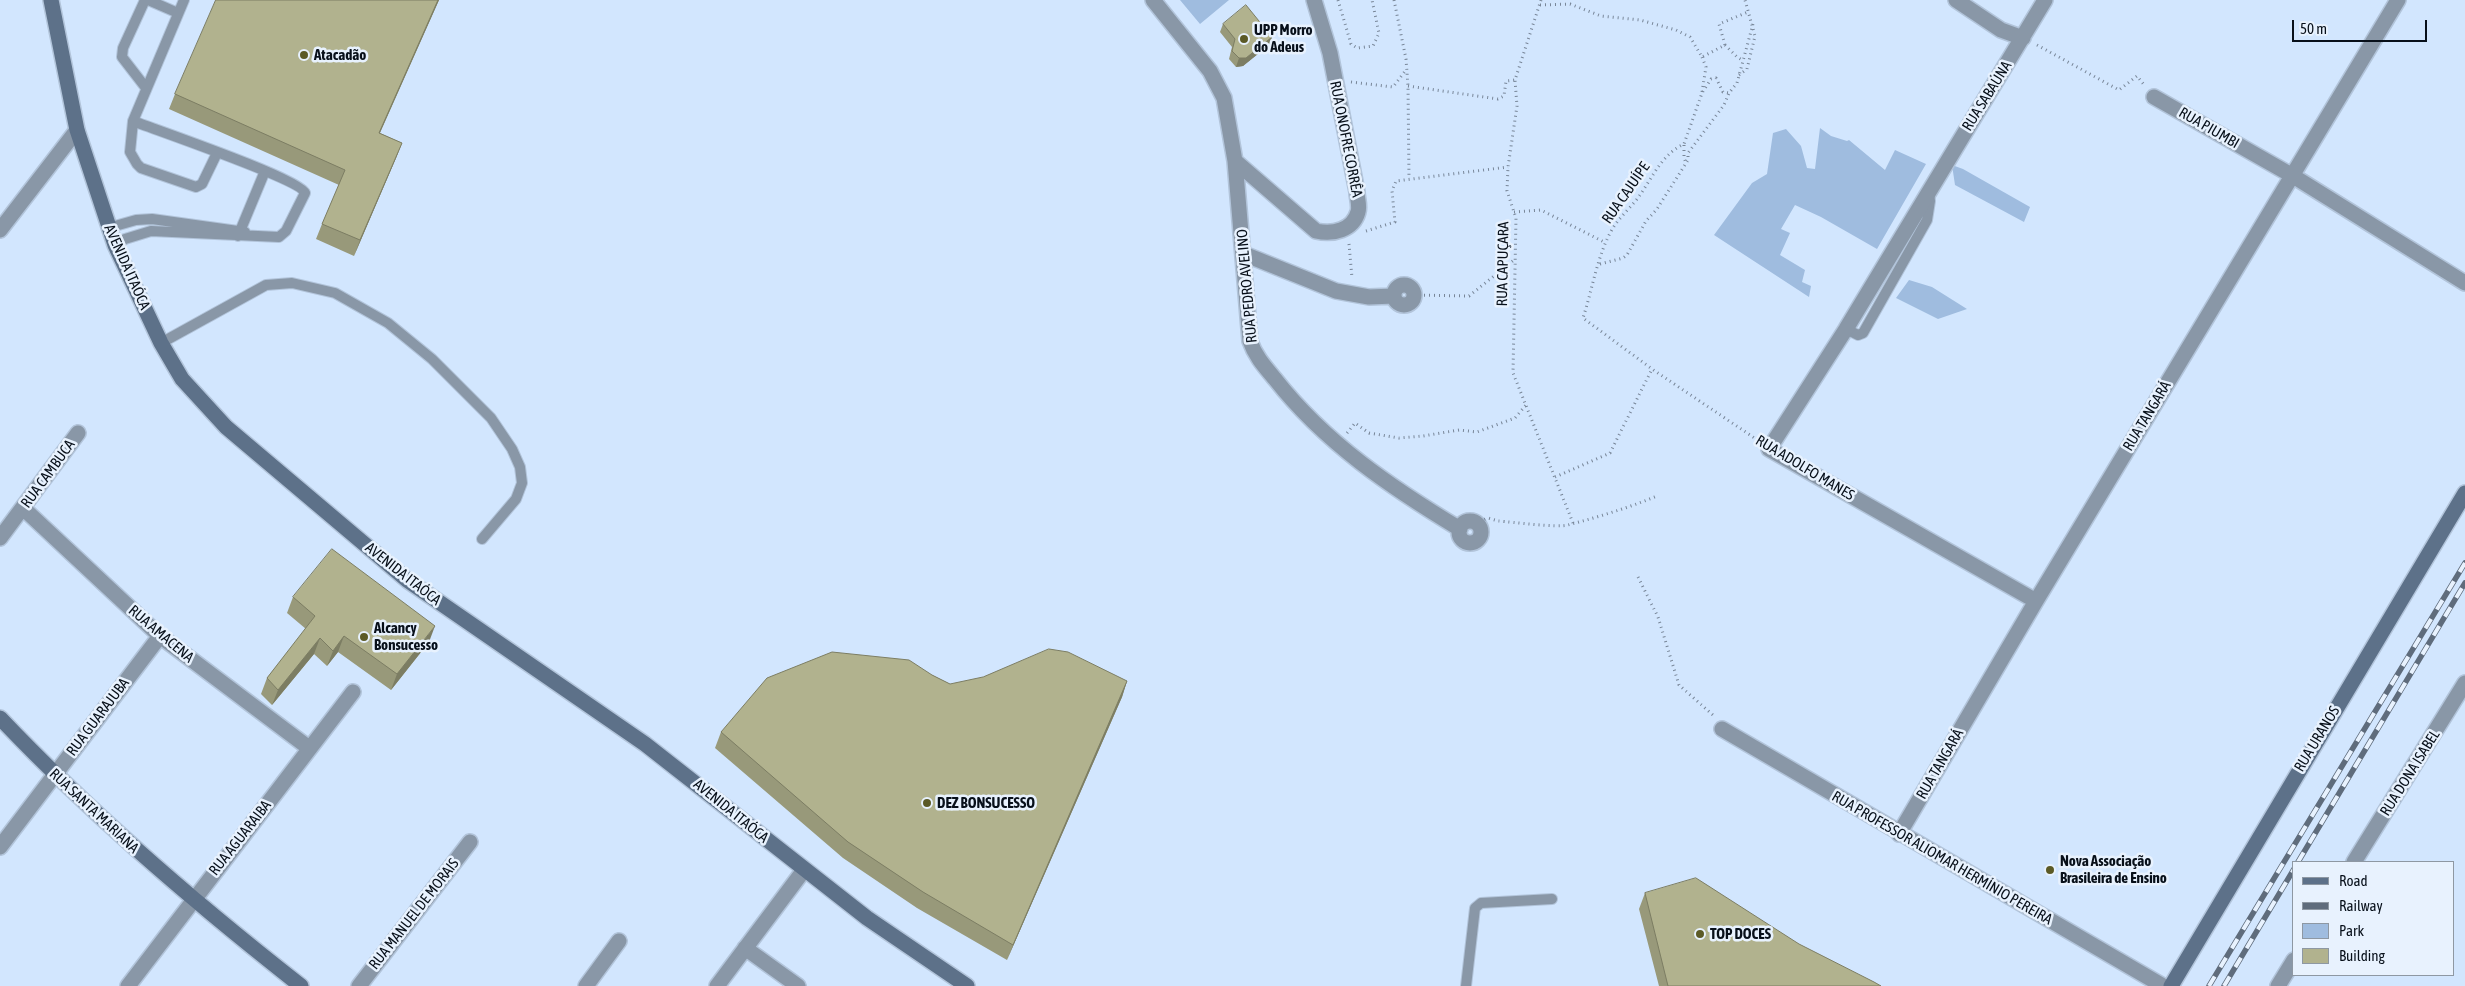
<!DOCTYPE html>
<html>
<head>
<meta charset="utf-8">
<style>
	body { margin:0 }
	#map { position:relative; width:2465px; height:986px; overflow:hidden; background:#d2e6fe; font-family:"Asap Condensed",sans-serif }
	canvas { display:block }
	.legend { position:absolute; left:2292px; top:861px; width:162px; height:115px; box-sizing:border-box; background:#e8f2fe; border:1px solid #8e98a3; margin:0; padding:6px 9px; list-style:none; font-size:15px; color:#08101a }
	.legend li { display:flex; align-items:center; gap:10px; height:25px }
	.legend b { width:25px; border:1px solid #8e98a3 }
	.scale { position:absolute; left:2292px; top:20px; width:135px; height:22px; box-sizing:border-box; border:2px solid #08101a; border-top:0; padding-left:6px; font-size:15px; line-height:18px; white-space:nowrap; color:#08101a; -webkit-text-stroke:4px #e8f2fe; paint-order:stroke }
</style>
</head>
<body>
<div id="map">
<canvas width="2465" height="986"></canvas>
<ul class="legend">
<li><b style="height:6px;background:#5d7189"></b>Road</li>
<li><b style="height:6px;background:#5f6c7c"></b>Railway</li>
<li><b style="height:14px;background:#9fbcdf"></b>Park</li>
<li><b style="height:14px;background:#b1b28e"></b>Building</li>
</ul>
<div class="scale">50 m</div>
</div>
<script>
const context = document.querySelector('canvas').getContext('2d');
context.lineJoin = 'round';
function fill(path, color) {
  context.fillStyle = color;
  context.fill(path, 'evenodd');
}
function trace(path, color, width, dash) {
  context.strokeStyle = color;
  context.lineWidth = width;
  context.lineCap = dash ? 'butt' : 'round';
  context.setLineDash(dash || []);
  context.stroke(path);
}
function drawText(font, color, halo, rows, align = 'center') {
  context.font = font + ' "Asap Condensed",sans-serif';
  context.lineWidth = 5;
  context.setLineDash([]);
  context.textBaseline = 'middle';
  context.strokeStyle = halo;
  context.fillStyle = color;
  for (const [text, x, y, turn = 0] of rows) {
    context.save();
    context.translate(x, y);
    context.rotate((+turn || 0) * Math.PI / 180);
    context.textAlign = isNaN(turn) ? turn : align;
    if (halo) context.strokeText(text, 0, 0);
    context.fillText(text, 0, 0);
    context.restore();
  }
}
const green = new Path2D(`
	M1180 0H1229L1200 24Z
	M1820 128 1831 136 1847 141 1849 140 1885 170 1895 150 1926 164 1877 249 1821 217 1795 205 1781 229 1790 233 1780 255 1805 270 1802 282 1811 286 1809 297 1714 235 1752 183 1767 174 1773 133 1786 129 1801 146 1807 168 1815 169Z
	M1952 165 1963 169 2030 207 2024 222 1955 185Z
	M1909 280 1932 287 1967 309 1938 319 1896 298Z`);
const path = new Path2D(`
	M1338 0 1351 44 1357 48 1373 46 1379 33 1372 0
	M1394 0 1406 59 1408 86 1409 178
	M1541 0 1515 80 1517 106 1508 167 1507 191 1516 218 1513 373 1573 523
	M1540 5 1570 4 1601 16 1640 20 1676 30 1690 37 1702 57 1725 45 1719 24 1748 12
	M1753 24 1737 83 1729 93 1723 92 1716 78 1711 79 1702 93 1684 144C1664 153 1654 174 1642 192 1634 205 1621 215 1613 228 1598 252 1592 291 1583 318L1652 369 1756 439
	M1725 45 1737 57 1742 60
	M2037 45 2119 90 2137 76 2145 86
	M1739 75 1747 69 1755 36 1745 0
	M1351 82 1393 87 1406 70
	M1408 86 1498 99 1504 96 1506 81 1515 80
	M1702 92 1706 67 1702 57
	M1684 145V158L1686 163
	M1514 212 1541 210 1606 243
	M1366 231 1395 222 1392 191 1396 181 1508 167
	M1349 244 1352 278
	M1600 264 1623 258 1627 255 1646 221 1657 209 1688 160V153L1724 105 1729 93
	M1414 295 1469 296 1514 260
	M1347 433 1355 423 1369 433 1399 438 1423 436 1459 430 1477 432 1515 418 1526 405
	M1555 477 1610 453 1652 369
	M1475 523 1488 518 1498 521C1512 522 1558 528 1568 525 1598 517 1628 508 1657 496
	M1638 577 1658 617 1679 685 1714 716`);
const lane = new Path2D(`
	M145 0 123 48 122 57 146 88
	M148 0 178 13
	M133 121 130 152 137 164 141 168 196 187 202 184 217 153
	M108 228 136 220 152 219 245 232
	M238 236 265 171
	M115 245 125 239 151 231 279 237 286 231 305 193C300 179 156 130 133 121L184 0
	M1846 329 1858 335 1863 333 1927 220 1930 201 1929 192
	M161 343 266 285 292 283 335 293 388 323 432 359 491 418 512 449 520 467 522 483 516 499 482 539
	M1466 986 1475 908 1481 903 1552 899`);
const street = new Path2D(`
	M1153 0 1210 71 1224 98 1235 161 1250 341C1255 356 1265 367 1275 379 1325 443 1392 488 1460 529
	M1956 0 2001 30 2023 38
	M2154 97 2293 176 2465 283
	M1235 161 1316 231C1333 235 1353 230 1358 212 1360 206 1357 198 1357 192L1330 53 1314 0
	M0 230 77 130
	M1244 254 1336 291 1369 297 1394 296
	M1394 295a10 10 0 1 1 20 0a10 10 0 1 1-20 0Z
	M23 508 160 636 309 748
	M1459 532a11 11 0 1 1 22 0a11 11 0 1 1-22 0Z
	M0 538 78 433
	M2036 601 1769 449 1846 329 2045 0
	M1722 729 2163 986
	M1899 834 2036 601 2398 0
	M0 847 160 636
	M2354 862 2465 683
	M745 948 798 986
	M128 986 353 692
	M359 986 470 842
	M586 986 619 941
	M717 986 804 870
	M2278 986 2294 960`);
const secondary = new Path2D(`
	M51 0 77 130 115 245 161 343 182 379 226 427 407 580 645 744 867 918 967 986
	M0 718C93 816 195 903 301 986
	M2171 986 2465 493`);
const rail = new Path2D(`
	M2298 862 2465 583
	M2209 986 2465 563
	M2224 986 2294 869`);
const wall = new Path2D(`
	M216 0H439L380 133 402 143 396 158 354 256 316 239 322 224 339 185 169 109 175 94Z
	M1223 24 1272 37 1269 45 1243 66 1236 67 1229 59 1232 47 1220 32Z
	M293 597 429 642 391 690 338 652 327 666 314 654 272 705 261 694 267 678 306 629 287 613Z
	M932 675 950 684 1127 681 1122 697 1007 960 917 908 843 858 715 748 721 732Z
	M1645 893 1881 986H1659L1639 909Z`);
const shadedWall = new Path2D(`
	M438 0H439L373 148 379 133Z
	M1272 37 1269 45 1243 66 1236 67 1239 58Z
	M402 143 396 158 354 256 360 240Z
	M435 626 429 642 391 690 397 674Z
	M344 636 338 652 327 666 333 651Z
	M320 638 314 654 272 705 278 690Z
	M1127 681 1122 697 1007 960 1013 945Z`);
const building = new Path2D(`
	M216 0H438L379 133 402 143 360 240 322 224 345 170 175 94Z
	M1246 5 1272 37 1246 58H1239L1232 51 1235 39 1223 24Z
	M332 549 435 626 397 674 344 636 333 651 320 638 278 690 267 678 315 616 293 597Z
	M1049 649 1068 652 1127 681 1013 945 923 892 848 842 721 732 767 678 832 652 909 660 932 675 950 684 983 677Z
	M1696 878 1799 944 1874 982 1881 986H1668L1645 893Z`);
const markers = [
	[1244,39,5,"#5b5a26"],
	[304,55,5,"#5b5a26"],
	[364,637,5,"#5b5a26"],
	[927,803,5,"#5b5a26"],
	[2050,870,5,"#5b5a26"],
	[1700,934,5,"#5b5a26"]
];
const poiNames = [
	["UPP Morro",1254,30],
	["do Adeus",1254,47],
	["Atacadão",314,55],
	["Alcancy",374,628],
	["Bonsucesso",374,645],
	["DEZ BONSUCESSO",937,803],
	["Nova Associação",2060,861],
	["Brasileira de Ensino",2060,878],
	["TOP DOCES",1710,934]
];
const streetNames = [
	["RUA SABAÚNA",1987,96,-58],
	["RUA PIUMBI",2209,128,30],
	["RUA ONOFRE CORRÊA",1346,139,79],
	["RUA CAJUÍPE",1626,193,-55],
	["RUA CAPUÇARA",1503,264,-89],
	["AVENIDA ITAÓCA",127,267,66],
	["RUA PEDRO AVELINO",1247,286,-95],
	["RUA TANGARÁ",2147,416,-59],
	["RUA ADOLFO MANES",1805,468,31],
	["RUA CAMBUCA",48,474,-54],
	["AVENIDA ITAÓCA",403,574,38],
	["RUA AMACENA",161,634,40],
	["RUA GUARAJUBA",98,717,-53],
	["RUA URANOS",2317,739,-59],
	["RUA TANGARÁ",1940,764,-60],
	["RUA DONA ISABEL",2410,773,-58],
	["RUA SANTA MARIANA",94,811,43],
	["AVENIDA ITAÓCA",731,811,39],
	["RUA AGUARAIBA",240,838,-52],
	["RUA PROFESSOR ALIOMAR HERMÍNIO PEREIRA",1942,858,30],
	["RUA MANUEL DE MORAIS",414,914,-52]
];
fill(green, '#9fbcdf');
trace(lane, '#b2c4da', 12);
trace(street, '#b2c4da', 18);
trace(secondary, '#b2c4da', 18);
trace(path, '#788698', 3, [1, 4]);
trace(lane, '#8997a7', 10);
trace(street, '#8997a7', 15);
trace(secondary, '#5d7189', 15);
trace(rail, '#5f6c7c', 5.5);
trace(rail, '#e8f2fe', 4, [11]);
fill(wall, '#98997a');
fill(shadedWall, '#7c7d63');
fill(building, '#b1b28e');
trace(building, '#7c7d63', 1);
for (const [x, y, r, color] of markers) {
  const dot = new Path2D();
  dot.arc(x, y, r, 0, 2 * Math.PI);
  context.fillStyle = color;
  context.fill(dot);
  trace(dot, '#e8f2fe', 2);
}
drawText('bold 15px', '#08101a', '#e8f2fe', poiNames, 'left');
drawText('15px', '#08101a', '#e8f2fe', streetNames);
</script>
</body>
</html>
